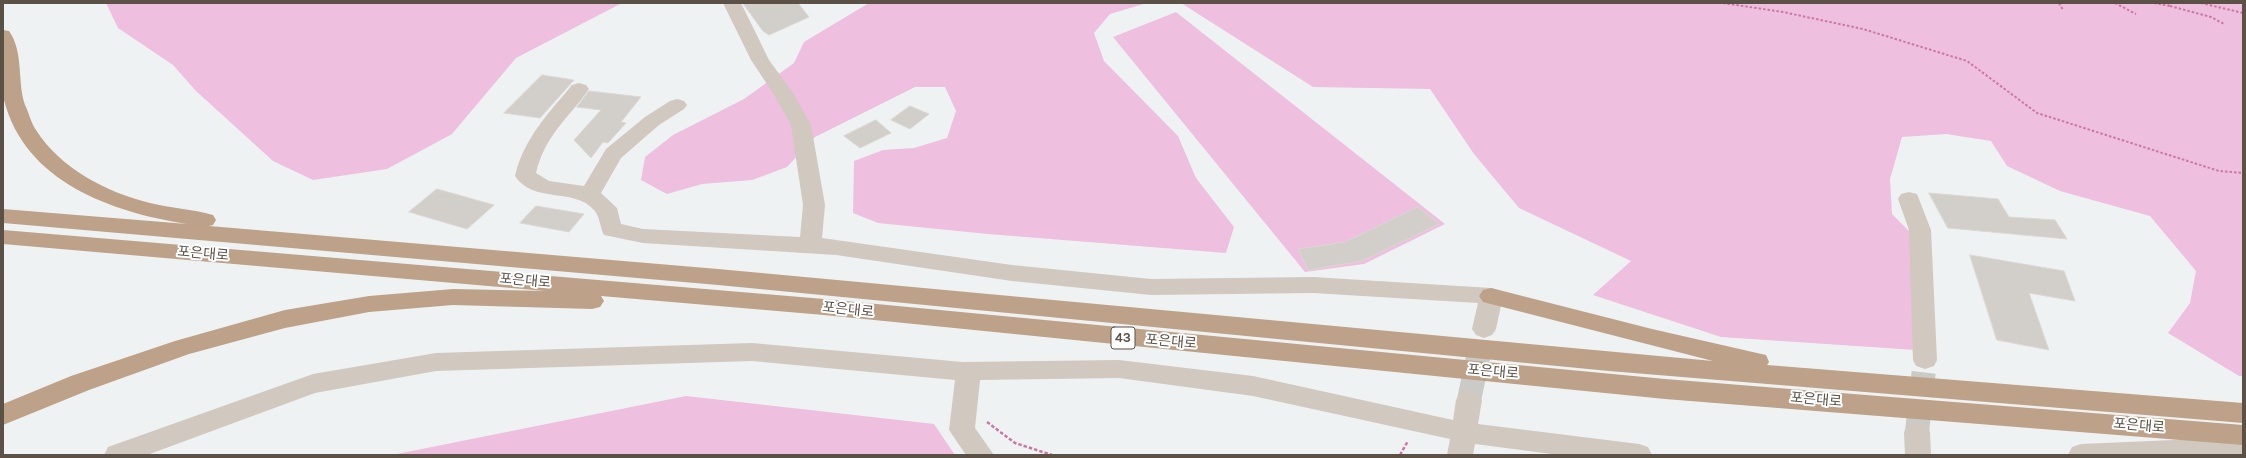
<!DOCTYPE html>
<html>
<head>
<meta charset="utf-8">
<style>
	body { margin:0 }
	#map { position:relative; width:2246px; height:458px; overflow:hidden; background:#eff2f2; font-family:Karla,sans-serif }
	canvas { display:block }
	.frame { position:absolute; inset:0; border:4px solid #5c5147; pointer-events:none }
</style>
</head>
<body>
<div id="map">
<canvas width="2246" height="458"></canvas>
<div class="frame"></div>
</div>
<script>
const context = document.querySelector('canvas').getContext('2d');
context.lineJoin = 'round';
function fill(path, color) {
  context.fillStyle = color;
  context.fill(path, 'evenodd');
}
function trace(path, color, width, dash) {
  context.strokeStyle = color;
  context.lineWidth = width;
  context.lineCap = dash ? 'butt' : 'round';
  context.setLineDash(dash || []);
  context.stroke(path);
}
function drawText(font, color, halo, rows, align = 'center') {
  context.font = font + ' Karla,"Noto Sans KR",sans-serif';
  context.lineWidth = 4;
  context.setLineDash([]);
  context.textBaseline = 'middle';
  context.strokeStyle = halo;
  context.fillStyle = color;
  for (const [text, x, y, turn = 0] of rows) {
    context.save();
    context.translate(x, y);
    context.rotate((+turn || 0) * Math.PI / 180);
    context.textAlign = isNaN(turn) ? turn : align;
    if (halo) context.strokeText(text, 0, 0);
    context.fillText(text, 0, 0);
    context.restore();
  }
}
const green = new Path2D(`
	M106 3H622L516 58 452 134 387 169 313 180 273 161 196 91 173 65 118 28Z
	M869 3H1147L1110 14 1094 33 1104 61 1178 136 1196 178 1234 227 1226 253 988 234 878 223 853 213 854 161 883 150 914 148 947 138 956 111 945 87H915L815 137 787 167 752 180 702 184 667 194 641 180 645 157 673 135 744 99 794 63 804 42Z
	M1177 3H2243V376H2239L2168 333 2190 303 2196 271 2150 216 2060 191 2007 166 1991 141 1946 134 1902 137 1890 179 1892 214 1929 251 1931 351 1721 337 1593 295 1631 261 1519 208 1474 154 1430 89 1313 87 1181 3Z
	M1176 12 1445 224 1364 264 1305 272 1113 37Z
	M686 396 934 424 955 455H392Z`);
const building = new Path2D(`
	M743 3H798L809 17 769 35 763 31Z
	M542 75 574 80 540 118 504 113Z
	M589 91 641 97 621 122 626 123 608 143 603 142 591 158 574 140 601 110 577 107Z
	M910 106 929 114 910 129 891 120Z
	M876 120 891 133 860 148 844 136Z
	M437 189 494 205 467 229 409 212Z
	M1929 193 1998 199 2009 217 2055 220 2067 239 1948 228Z
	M536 206 584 214 569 232 520 223Z
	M1418 207 1439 224 1362 261 1308 270 1298 249 1345 242Z
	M1970 255 2064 271 2075 301 2029 293 2049 350 1997 340Z`);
const minorTunnel = new Path2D(`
	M1469 400 1484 329
	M1917 432 1925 360`);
const pathFar1 = new Path2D(`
	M1723 3 1783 12 1863 29 1967 61 2037 113 2219 171 2243 173
	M2059 3 2063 10
	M2115 3 2136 14
	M2154 3 2170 6 2169 3
	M2201 3 2243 13
	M2170 6 2211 17 2224 24`);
const path = new Path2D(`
	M987 422 1015 443 1052 455
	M1400 455 1408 441`);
const minor = new Path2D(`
	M723 3H741L769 60 793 93 811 125 825 205 822 238 1012 265 1151 279 1313 277 1491 288 1499 290 1503 296 1496 329 1492 335 1484 338 1476 335 1472 329 1478 303 1313 293 1151 295 1012 281 836 255 643 243 604 235C600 228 600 216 594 210 574 187 533 204 515 176 524 138 548 114 572 85L579 83 586 85 589 89C568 119 545 135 536 173L549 181 584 186 606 149 645 117 670 101 677 99 684 101 687 105 684 109 659 125 621 158 601 193 617 208 621 224 643 229 800 237 803 205 791 125 773 93 751 60Z
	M1909 192 1917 194 1931 230 1937 360 1934 366 1925 369 1916 366 1913 360 1909 230 1898 199 1901 194Z
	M752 343 963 362 1119 360 1253 376 1453 420 1456 400 1460 393 1469 390 1478 393 1482 400 1478 424 1639 444 1648 447 1652 455H1559L1475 444 1473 455H1447L1450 439 1253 396 1119 378 980 380 975 428 994 455H966L949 430 955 380 752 361 436 371 315 393 147 455H104L108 447 313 374 436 353Z
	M1917 422 1926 425 1930 432 1931 455H1905L1904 432 1908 425Z
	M2243 437V455H2068L2072 447 2081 444Z`);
const highway = new Path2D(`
	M3 30 9 31C24 52 17 82 25 105 29 113 31 123 36 130 61 169 106 192 150 203 171 208 192 209 213 215L216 220 213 225 209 226 718 269 1713 361 1483 302 1479 296 1483 290 1491 288 1652 329 1757 353 1766 355 1769 362 1767 365 2243 403V423L1609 371 718 285 3 223V209L187 224C111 212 25 182 4 100 0 80 3 50 3 30Z
	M3 230 824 299 1665 379 2243 425V445L1665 399 824 315 601 296 604 301 600 307 592 309 453 305 369 312 285 328 189 354 89 390 3 425V404L71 376 175 341 285 310 369 296 453 289 546 291 3 244Z`);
const shields = [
	[1123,338,24]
];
const shieldNames = [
	["43",1123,338]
];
const streetNames = [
	["포은대로",203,254,5],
	["포은대로",525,281,5],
	["포은대로",848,310,6],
	["포은대로",1171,342,5],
	["포은대로",1493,372,5],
	["포은대로",1816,400,5],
	["포은대로",2139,426,5]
];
fill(green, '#eebfde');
fill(building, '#d2cec9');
trace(building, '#dbd8d3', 1);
trace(minorTunnel, '#cacac7', 24, [24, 12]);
trace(pathFar1, '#cc77a4', 2, [2.5, 2]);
trace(path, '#cc77a4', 2.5, [3.5, 2]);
fill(minor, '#d1c8c0');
fill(highway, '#bda188');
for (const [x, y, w] of shields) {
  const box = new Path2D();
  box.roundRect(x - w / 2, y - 11, w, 22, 3);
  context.fillStyle = '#fff';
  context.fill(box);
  trace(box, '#5c5147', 1);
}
drawText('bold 13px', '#5c5147', null, shieldNames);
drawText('14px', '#5c5147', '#fff', streetNames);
</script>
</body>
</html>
